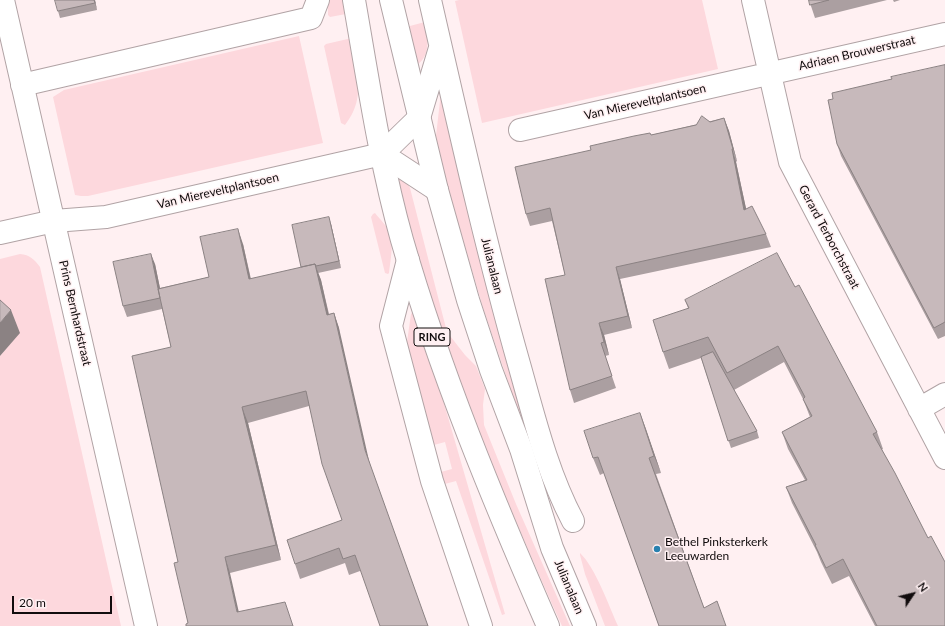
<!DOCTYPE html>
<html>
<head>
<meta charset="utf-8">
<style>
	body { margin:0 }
	#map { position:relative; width:945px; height:626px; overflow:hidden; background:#fff0f2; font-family:Lato,sans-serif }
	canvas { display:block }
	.north { position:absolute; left:893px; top:574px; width:40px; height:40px; -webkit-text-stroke:3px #fff0f2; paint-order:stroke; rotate:55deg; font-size:11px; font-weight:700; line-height:16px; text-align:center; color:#110c0d }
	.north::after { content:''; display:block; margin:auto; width:14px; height:18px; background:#110c0d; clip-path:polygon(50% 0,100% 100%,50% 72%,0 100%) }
	.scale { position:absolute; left:12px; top:596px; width:100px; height:18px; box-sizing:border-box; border:2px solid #110c0d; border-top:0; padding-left:5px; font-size:12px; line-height:14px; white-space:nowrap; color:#110c0d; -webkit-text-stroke:3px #fff0f2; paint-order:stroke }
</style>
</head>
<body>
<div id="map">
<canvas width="945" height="626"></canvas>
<div class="north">N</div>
<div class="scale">20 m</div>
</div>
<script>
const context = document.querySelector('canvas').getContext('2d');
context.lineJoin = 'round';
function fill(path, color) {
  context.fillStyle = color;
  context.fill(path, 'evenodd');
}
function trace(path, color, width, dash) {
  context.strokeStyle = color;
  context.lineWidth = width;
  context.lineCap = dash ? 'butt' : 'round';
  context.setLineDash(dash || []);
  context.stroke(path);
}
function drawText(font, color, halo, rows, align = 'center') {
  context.font = font + ' Lato,sans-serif';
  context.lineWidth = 3;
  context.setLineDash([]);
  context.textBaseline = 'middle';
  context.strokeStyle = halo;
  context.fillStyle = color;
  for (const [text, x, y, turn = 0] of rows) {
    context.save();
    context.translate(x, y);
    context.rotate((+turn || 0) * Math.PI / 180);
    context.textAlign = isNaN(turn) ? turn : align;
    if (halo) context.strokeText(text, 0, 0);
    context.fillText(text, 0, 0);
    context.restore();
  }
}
const green = new Path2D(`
	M328 0H344L346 14 330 17 328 15Z
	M459 0H702L718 69 482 123 455 1Z
	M425 22C428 38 431 55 417 65L406 27Z
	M299 36 323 143 88 196H81L75 195 53 97 64 90Z
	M352 38C355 62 364 90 353 112 351 116 348 121 345 125L341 123 324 46 326 44Z
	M441 92 538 462 516 405 484 311 445 179 438 148 436 136Z
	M398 176 404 177 410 188 447 332 465 355 476 366 485 389 483 405 484 425 516 504 570 626H562C508 506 456 384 417 258 409 231 404 203 398 176Z
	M375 213C380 220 388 226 390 234 394 244 390 263 389 273L388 274 385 273 371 217 373 214Z
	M20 254C30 255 34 259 40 267L121 626H0V356L19 333 0 317V259Z
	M412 313H414L441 393 505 614 502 615 456 481 441 485 437 473 452 469 445 442 430 446 409 363 407 342 411 314Z
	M580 553C595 567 609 606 618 626H605L585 574 580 555Z`);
const street = new Path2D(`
	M3 0 146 626
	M430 0C458 122 485 244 519 364 534 417 547 472 573 521
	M753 0 790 162 945 458
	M22 85 311 18 318 0
	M419 118 440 48
	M520 130 945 34
	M408 260 391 326 432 481 481 626
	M919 409 945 394`);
const secondary = new Path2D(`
	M382 154 437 190
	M0 233 54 221 106 217 382 154 419 118`);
const primary = new Path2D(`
	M354 0C368 80 380 162 402 240 440 372 493 500 548 626
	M391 0 437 190 468 300 491 370 521 449 552 548 585 626`);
const wall = new Path2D(`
	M95 0 97 10 60 18 58 11Z
	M809 0H887L815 18Z
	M893 0H900L894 2Z
	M945 65V336L938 339 841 156 837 144 833 99 892 79Z
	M724 118 729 131 737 161 736 162 746 209 766 234 771 247 620 279 632 328 604 335 609 355 605 356 616 388 574 403 570 390 565 275 552 221 530 226 526 214 591 150 651 135Z
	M331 224 341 268 318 273 321 280 329 314 334 313 339 328 360 571 349 575 345 563 300 579 295 564 342 520 309 406 248 423 281 560 230 573 188 623 178 562 171 347 162 309 127 317 123 306 155 264 160 288 209 277 243 244 251 279 301 268Z
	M795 287 877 432 883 449H882L945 626H875L849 576 832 584 821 562 817 552 792 503 786 487 805 480 788 449 782 432 810 417 803 399 784 362 734 390 757 431 759 438 731 448 701 358 669 369 663 352 688 308 685 300Z
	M640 413 661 473 656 474 704 608 726 626H659L604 473 600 475 593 458Z`);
const shadedWall = new Path2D(`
	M94 0H95L97 10 95 3Z
	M724 118 729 131 737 161 733 149Z
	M732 149 736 162 749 222 744 210Z
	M329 217 331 224 341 268 339 261Z
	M238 229 243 244 254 295 249 279Z
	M151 254 155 264 164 308 160 297Z
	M315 264 321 280 332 330 327 315Z
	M616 267 620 279 632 328 628 316Z
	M11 310 20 333 0 356V323Z
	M334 313 339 328 370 465 365 450Z
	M599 323 604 335 609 355 604 342Z
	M242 407 248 423 281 560 276 545Z
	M640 413 646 429 661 473 654 456Z
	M225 557 230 573 242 626 237 612Z`);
const building = new Path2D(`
	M55 0H94L95 3 58 11Z
	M809 0H829L810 5Z
	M945 65V322L934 328 837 144 828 100 833 99 832 93 892 79 891 77Z
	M702 116 710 122 724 118 733 149H732L744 210 752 206 766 234 616 267 628 316 599 323 604 342 601 343 612 376 570 390 545 279 565 275 550 208 526 214 515 167 591 150 590 146 634 136 650 133 651 135 696 125Z
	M329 217 339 261 316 266 315 264 301 267 292 225Z
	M238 229 249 279 315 264 327 315 334 313 365 450 428 626H380L355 555 343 559 339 548 295 564 287 540 342 520 322 464 306 391 242 407 276 545 225 557 237 612 285 602 293 626H186V624L188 623 174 563 178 562 132 356 171 347 158 289 209 277 200 237Z
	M777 253 795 287 799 285 877 432 873 434 895 473 928 538 931 536 945 562V626H877L843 559 826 568 815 545H816L786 487 807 480 782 432 812 416 803 399 805 397 778 346 727 373 708 337 663 352 653 320 689 308 685 300Z
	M151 254 160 298 123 306 113 262Z
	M0 300 11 310 0 323Z
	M713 352 757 431 728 441 701 357Z
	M640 413 654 456 649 458 704 608 717 601 726 626H659L598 457 593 458 584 431Z`);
const markers = [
	[657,549,4,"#2881af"]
];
const shields = [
	[432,337,36]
];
const shieldNames = [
	["RING",432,337]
];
const streetNames = [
	["Adriaen Brouwerstraat",857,53,-13],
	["Van Miereveltplantsoen",645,102,-13],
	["Van Miereveltplantsoen",218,191,-13],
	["Gerard Terborchstraat",829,237,62],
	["Julianalaan",492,266,76],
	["Prins Bernhardstraat",75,313,77],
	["Julianalaan",569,587,67]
];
const poiNames = [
	["Bethel Pinksterkerk",665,542],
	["Leeuwarden",665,556]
];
fill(green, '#fdd8dd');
trace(street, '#b1a3a5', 24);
trace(secondary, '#b1a3a5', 24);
trace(primary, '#b1a3a5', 24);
trace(street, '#fff', 22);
trace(secondary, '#fff', 22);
trace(primary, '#fff', 22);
fill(wall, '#ab9fa1');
fill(shadedWall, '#8b8283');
fill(building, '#c7b9bb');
trace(building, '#8b8283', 1);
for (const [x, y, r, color] of markers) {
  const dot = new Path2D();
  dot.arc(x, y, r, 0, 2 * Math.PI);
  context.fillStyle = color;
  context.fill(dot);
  trace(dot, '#fff0f2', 1.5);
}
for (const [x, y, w] of shields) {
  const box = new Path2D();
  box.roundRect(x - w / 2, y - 9, w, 18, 3);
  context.fillStyle = '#fff0f2';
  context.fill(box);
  trace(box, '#110c0d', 1);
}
drawText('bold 11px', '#110c0d', null, shieldNames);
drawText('12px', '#110c0d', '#fff0f2', streetNames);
drawText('12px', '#110c0d', '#fff0f2', poiNames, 'left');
</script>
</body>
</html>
